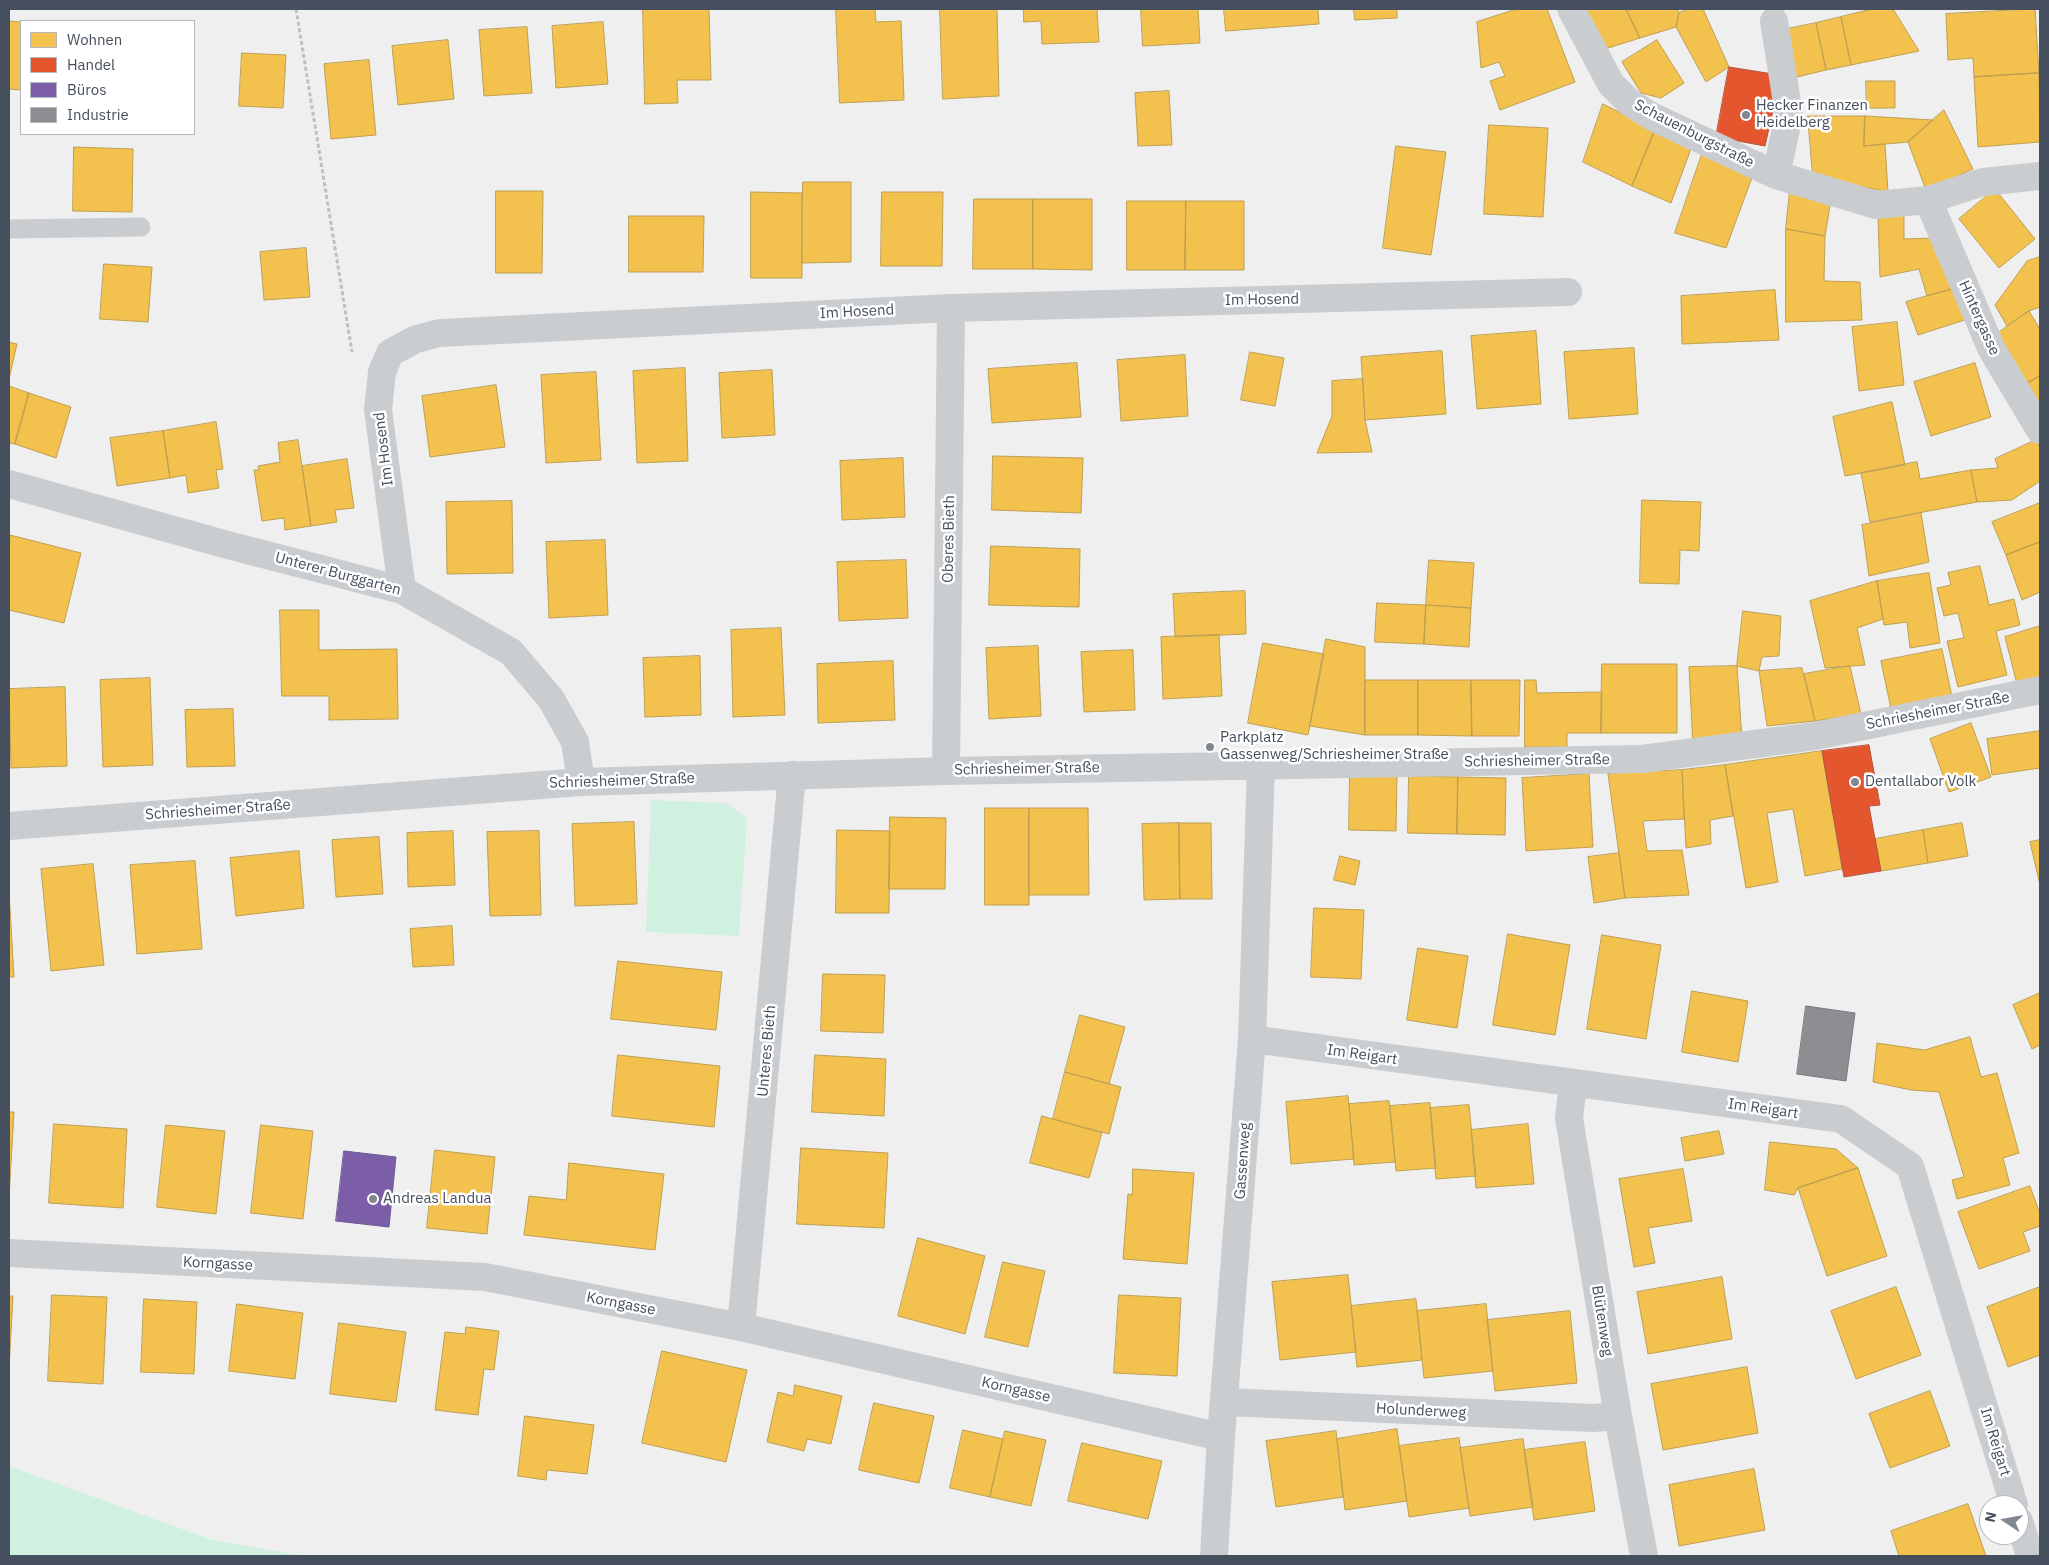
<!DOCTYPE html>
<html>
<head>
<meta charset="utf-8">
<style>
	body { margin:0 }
	#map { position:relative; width:2049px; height:1565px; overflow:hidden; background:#f0efef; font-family:"IBM Plex Sans",sans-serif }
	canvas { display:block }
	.frame { position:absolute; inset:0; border:10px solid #454f5d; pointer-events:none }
	.legend { position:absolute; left:20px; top:20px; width:175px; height:115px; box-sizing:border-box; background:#fff; border:1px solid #b5b9be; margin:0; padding:6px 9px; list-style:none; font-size:15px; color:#454f5d }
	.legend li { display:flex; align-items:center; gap:10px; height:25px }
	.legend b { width:25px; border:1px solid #b5b9be }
	.north { position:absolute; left:1979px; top:1495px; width:50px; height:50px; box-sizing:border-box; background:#fff; border:1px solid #b5b9be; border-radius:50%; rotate:282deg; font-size:14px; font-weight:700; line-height:20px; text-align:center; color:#454f5d }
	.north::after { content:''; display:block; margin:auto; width:18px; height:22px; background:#818790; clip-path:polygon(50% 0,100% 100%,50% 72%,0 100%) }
</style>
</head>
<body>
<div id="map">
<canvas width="2049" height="1565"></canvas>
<div class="frame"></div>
<ul class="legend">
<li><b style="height:14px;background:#f2c14e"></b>Wohnen</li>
<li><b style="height:14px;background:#e4572e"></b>Handel</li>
<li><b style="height:14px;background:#7b5ea7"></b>Büros</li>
<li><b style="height:14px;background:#8d8d92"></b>Industrie</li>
</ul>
<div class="north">N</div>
</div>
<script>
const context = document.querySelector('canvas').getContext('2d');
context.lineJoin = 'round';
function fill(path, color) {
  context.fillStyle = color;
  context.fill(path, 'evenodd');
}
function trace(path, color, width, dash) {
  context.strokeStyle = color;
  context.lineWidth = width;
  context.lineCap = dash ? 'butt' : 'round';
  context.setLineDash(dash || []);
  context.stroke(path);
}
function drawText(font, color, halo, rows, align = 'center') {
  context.font = font + ' "IBM Plex Sans",sans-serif';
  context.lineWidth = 5;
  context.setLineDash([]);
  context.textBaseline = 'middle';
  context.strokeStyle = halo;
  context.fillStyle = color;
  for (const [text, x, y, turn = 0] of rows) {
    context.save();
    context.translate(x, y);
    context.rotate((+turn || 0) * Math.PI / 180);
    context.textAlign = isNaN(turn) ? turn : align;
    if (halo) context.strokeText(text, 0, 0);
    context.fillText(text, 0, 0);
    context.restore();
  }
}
const green = new Path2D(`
	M651 800 726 803 747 818 739 936 646 932Z
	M9 1466 212 1540 306 1556H9Z`);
const homes = new Path2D(`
	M643 9H709L711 80H677L678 103 645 104Z
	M836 9H875L876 22 901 21 904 100 840 103Z
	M940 9H997L999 96 943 99Z
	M1024 9H1097L1099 42 1042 44 1041 21 1024 22Z
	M1141 9H1198L1200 43 1143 46Z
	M1224 9H1318L1319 24 1226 31Z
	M1354 9H1397V18L1355 20Z
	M1517 9H1547L1575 82 1500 110 1490 81 1505 76 1499 62 1481 68 1477 22Z
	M1584 9H1626L1640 38 1605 49Z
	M1626 9H1677L1679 13 1676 27 1640 38Z
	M1688 9H1703L1729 67 1706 82 1676 27 1679 13Z
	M1872 9H1893L1919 51 1851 65 1841 17Z
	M2035 9 2039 73 1974 77 1973 58 1948 60 1946 14Z
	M1841 17 1851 65 1826 70 1816 23Z
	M9 21 21 22V90L9 89Z
	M603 22 608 84 556 88 552 26Z
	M1816 23 1826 70 1793 78 1782 30Z
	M527 27 532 93 484 96 479 30Z
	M448 40 454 99 398 105 392 46Z
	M1657 40 1684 83 1661 98 1641 93 1622 62Z
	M242 53 286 55 283 108 239 106Z
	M369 60 376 135 331 139 324 64Z
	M2039 73 2040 142 1978 147 1974 77Z
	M1866 81H1895V108H1867Z
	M1169 91 1172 145 1138 146 1135 93Z
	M1603 104 1655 130 1632 186 1583 162Z
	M1944 110 1973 169 1926 190 1908 142Z
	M1808 116H1865L1864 146 1885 144 1888 192 1813 177Z
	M1865 116 1933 120 1908 142 1864 146Z
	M1489 125 1548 128 1543 217 1484 214Z
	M1655 130 1692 146 1671 203 1632 186Z
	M1396 146 1446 152 1431 255 1383 248Z
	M74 147 133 149 132 212 73 211Z
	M1703 151 1753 175 1726 248 1675 233Z
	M803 182H851V262L802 263Z
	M1995 189 2035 239 1999 268 1959 219Z
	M496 191H543L542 273H496Z
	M1790 191 1831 200 1825 236 1786 229Z
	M751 192 802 193V278H751Z
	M882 192H943L942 266H881Z
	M974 199H1033V269H973Z
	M1033 199H1092V270L1033 269Z
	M1127 201H1186L1185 270H1127Z
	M1186 201H1244V270H1185Z
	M1904 214V239L1935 238 1956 288 1927 296 1919 269 1880 277 1878 217Z
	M629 216H704L703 272H629Z
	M1786 229 1825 236 1824 281 1860 282 1862 320 1786 322Z
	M306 248 310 297 264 300 260 252Z
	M2040 257V307L2029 311 2007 326 1995 305 2027 261Z
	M104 264 152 267 148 322 100 319Z
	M1956 288 1971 318 1918 335 1906 302Z
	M1775 290 1779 340 1682 344 1681 296Z
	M2029 311 2040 329V376L2022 386 1998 333Z
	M1897 322 1904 385 1859 391 1852 327Z
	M1536 331 1541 404 1477 409 1471 336Z
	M9 342 17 344 9 379Z
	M1634 348 1638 414 1569 419 1564 352Z
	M1442 351 1446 414 1365 420 1361 357Z
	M1250 352 1284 358 1275 406 1241 400Z
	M1185 355 1188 416 1121 421 1117 360Z
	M1077 363 1081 417 992 423 988 369Z
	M1975 363 1991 417 1931 436 1914 382Z
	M685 368 688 461 637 463 633 371Z
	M772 370 775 435 722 438 719 373Z
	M596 372 601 460 546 463 541 375Z
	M2040 376V411L2022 386Z
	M1363 379 1365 420 1372 452 1317 453 1332 416V381Z
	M496 385 505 447 430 457 422 396Z
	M9 386 29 393 15 444 9 443Z
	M29 393 71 407 56 458 15 444Z
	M1892 402 1905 465 1845 476 1833 417Z
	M216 422 223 469 216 470 219 488 188 493 186 475 170 478 163 431Z
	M163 431 170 478 117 486 110 438Z
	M298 440 311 526 285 530 284 518 262 521 254 470H259L258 466 280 462 278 443Z
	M2036 440 2040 448V481L2012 500 1977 502 1971 470 1998 468 1995 459Z
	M993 456 1083 458 1081 513 992 510Z
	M903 458 905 517 842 520 840 461Z
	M347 459 354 508 335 510 337 522 311 526 302 466Z
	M1917 462 1920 479 1971 470 1977 502 1870 522 1861 473Z
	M1642 500 1701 502 1699 551 1680 550 1679 584 1640 583Z
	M512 501 513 573 447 574 446 502Z
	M2040 503V542L2006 555 1992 522Z
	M1921 513 1929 562 1869 576 1862 525Z
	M10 535 81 553 64 623 9 610Z
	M605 540 608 615 549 618 546 542Z
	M2040 542V592L2022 600 2006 555Z
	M991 546 1080 549 1079 607 989 605Z
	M906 560 908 618 839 621 837 562Z
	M1429 560 1474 563 1471 608 1426 605Z
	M1980 566 1989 605 2014 599 2020 625 1996 631 2007 675 1958 687 1947 641 1964 638 1958 613 1944 616 1937 588 1951 585 1948 573Z
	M1929 573 1940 643 1910 648 1907 622 1884 625 1877 581Z
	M1877 581 1883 619 1857 628 1865 665 1825 668 1810 601Z
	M1245 591 1246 634 1175 637 1173 594Z
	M1377 603 1426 605 1424 644 1375 642Z
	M1426 605 1471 608 1469 647 1424 644Z
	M280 610H319V650L397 649 398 719 329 720V696H282Z
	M1743 611 1781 616 1779 656 1762 657 1759 671 1737 666Z
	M2040 626V679L2017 684 2005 637Z
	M781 628 785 715 733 717 731 630Z
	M1219 635 1222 696 1163 699 1161 637Z
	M1326 639 1365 647V735L1310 726Z
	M1263 643 1324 654 1308 735 1248 723Z
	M1038 646 1041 716 989 719 986 648Z
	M1942 649 1952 697 1891 709 1881 661Z
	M1133 650 1135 710 1084 712 1081 652Z
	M700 656 701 715 645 717 643 658Z
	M893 661 895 720 818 723 817 664Z
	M1602 664H1677V733H1601Z
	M1737 666 1742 739 1693 747 1689 667Z
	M1850 666 1861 714 1815 721 1804 674Z
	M1802 668 1815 721 1767 726 1759 671Z
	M150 678 153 765 103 767 100 680Z
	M1365 680H1418V735H1365Z
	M1418 680H1471L1472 736 1418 735Z
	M1471 680H1520L1519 736H1472Z
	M1525 680H1536L1537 693 1602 692 1601 733H1567V747H1525Z
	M65 687 67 766 11 768 9 689Z
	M233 709 235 766 187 767 185 710Z
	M1971 723 1991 777 1949 792 1930 739Z
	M2040 731V768L1992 775 1987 739Z
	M1822 751 1842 869 1805 876 1793 809 1767 813 1778 882 1746 888 1725 765Z
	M1725 765 1733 816 1710 820 1711 844 1686 848 1682 770Z
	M1682 770 1684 819 1643 821 1647 851 1682 850 1689 895 1625 898 1608 774Z
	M1350 774 1397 775 1396 831 1349 830Z
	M1589 774 1593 847 1526 851 1522 778Z
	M1409 776 1458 777 1457 834 1408 833Z
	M1458 777 1506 778 1505 835 1457 834Z
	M985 808H1029V905H985Z
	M1029 808H1088L1089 895H1029Z
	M890 817 946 818 945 889H889Z
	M634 822 637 904 575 906 572 824Z
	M1179 823H1211L1212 899H1180Z
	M1179 823 1180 899 1144 900 1142 824Z
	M1962 823 1968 856 1928 863 1923 830Z
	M837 830 890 831 889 913H836Z
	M1923 830 1928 863 1881 871 1875 839Z
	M453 831 455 885 408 887 407 833Z
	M539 831 541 915 490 916 487 832Z
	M379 837 383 894 336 897 332 840Z
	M2040 840V885L2030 842Z
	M299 851 304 908 236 916 230 858Z
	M1619 853 1625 898 1594 903 1588 857Z
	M1340 856 1360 861 1355 885 1334 880Z
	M195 861 202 949 137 954 130 865Z
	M93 864 104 965 51 971 41 869Z
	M9 891 14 977H9Z
	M1314 908 1364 910 1361 979 1311 977Z
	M452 926 454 965 413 967 410 929Z
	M1508 934 1570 945 1555 1035 1493 1025Z
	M1602 935 1661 945 1646 1039 1587 1029Z
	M1418 948 1468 956 1457 1028 1407 1020Z
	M618 961 722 972 716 1030 611 1019Z
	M823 974 885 975 883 1033 821 1031Z
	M1692 991 1748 1001 1738 1062 1682 1052Z
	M2040 993V1045L2032 1049 2013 1005Z
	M1080 1015 1125 1027 1109 1084 1065 1072Z
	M1970 1037 1981 1077 1997 1073 2019 1153 2003 1158 2010 1185 1957 1199 1952 1180 1964 1177 1939 1092 1911 1090 1873 1082 1877 1043 1924 1050Z
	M618 1055 720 1066 714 1127 612 1116Z
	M815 1055 886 1059 884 1116 812 1112Z
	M1065 1072 1121 1087 1109 1134 1053 1119Z
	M1348 1096 1354 1159 1291 1164 1286 1102Z
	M1389 1101 1395 1162 1354 1165 1349 1104Z
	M1430 1103 1436 1168 1396 1171 1390 1106Z
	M1469 1105 1476 1176 1436 1179 1430 1108Z
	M9 1112H14L9 1198Z
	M1042 1116 1102 1133 1089 1178 1030 1163Z
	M54 1124 127 1129 123 1208 49 1203Z
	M1528 1124 1534 1184 1476 1188 1471 1130Z
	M166 1125 225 1131 216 1214 157 1207Z
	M261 1125 313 1131 303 1219 251 1213Z
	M1719 1131 1724 1154 1685 1161 1681 1138Z
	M1770 1142 1836 1149 1858 1168 1798 1188 1794 1195 1765 1190Z
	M801 1148 888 1153 884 1228 797 1224Z
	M435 1150 495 1157 487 1234 427 1228Z
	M569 1163 664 1174 655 1250 524 1235 529 1196 566 1200Z
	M1858 1168 1887 1256 1827 1276 1798 1188Z
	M1133 1169 1194 1173 1187 1264 1123 1259 1128 1194 1132 1195Z
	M1683 1169 1692 1221 1648 1228 1655 1263 1634 1267 1619 1179Z
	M2030 1186 2040 1214V1226L2023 1232 2030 1251 1979 1269 1958 1212Z
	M918 1238 985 1256 965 1334 898 1316Z
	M1003 1262 1045 1271 1028 1347 985 1337Z
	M1348 1275 1356 1352 1280 1360 1272 1282Z
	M1722 1277 1732 1339 1648 1354 1637 1292Z
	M1896 1287 1921 1355 1856 1379 1831 1311Z
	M2040 1287V1355L2008 1367 1987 1307Z
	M52 1295 107 1297 103 1384 48 1381Z
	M1119 1295 1181 1298 1177 1376 1114 1373Z
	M9 1296H13L9 1369Z
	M144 1299 197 1302 194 1374 141 1372Z
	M1416 1299 1422 1360 1357 1367 1351 1306Z
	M237 1304 303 1313 295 1379 229 1371Z
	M1486 1304 1493 1371 1424 1378 1417 1311Z
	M1570 1311 1577 1383 1495 1391 1487 1320Z
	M339 1323 406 1332 396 1402 330 1394Z
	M466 1327 499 1331 494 1370 484 1369 478 1415 435 1410 445 1332 465 1334Z
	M662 1351 747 1370 726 1462 642 1443Z
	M1747 1367 1758 1433 1663 1450 1651 1384Z
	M795 1385 842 1396 831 1444 807 1439 804 1451 767 1442 778 1392 793 1396Z
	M1930 1391 1950 1446 1890 1468 1869 1414Z
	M874 1403 934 1416 919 1483 859 1470Z
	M525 1416 594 1425 587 1474 547 1470 546 1480 518 1476Z
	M1397 1429 1407 1501 1345 1510 1337 1439Z
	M963 1430 1003 1439 990 1497 950 1488Z
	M1005 1431 1046 1440 1031 1506 990 1497Z
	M1336 1431 1343 1497 1276 1507 1266 1441Z
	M1459 1438 1469 1508 1409 1517 1399 1446Z
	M1523 1439 1533 1507 1470 1516 1460 1448Z
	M1585 1442 1595 1511 1534 1520 1524 1450Z
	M1082 1443 1162 1461 1148 1519 1068 1501Z
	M1754 1469 1765 1530 1679 1546 1669 1485Z
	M1968 1504 1986 1556H1899L1891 1531Z`);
const shops = new Path2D(`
	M1729 67 1773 74 1777 93 1765 146 1716 137Z
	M1869 745 1880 805 1869 806 1881 871 1844 877 1822 751Z`);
const offices = new Path2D(`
	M344 1151 396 1157 389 1227 336 1221Z`);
const industry = new Path2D(`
	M1806 1006 1855 1013 1846 1081 1797 1074Z`);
const path = new Path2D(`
	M296 9 352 352`);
const service = new Path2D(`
	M9 229 141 227`);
const minor = new Path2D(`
	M1571 9 1611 84 1629 102 1651 116 1776 175 1876 205 1928 200 1983 182 2040 176
	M1774 21 1789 115 1776 175
	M1928 200 1992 350 2040 430
	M9 484 224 544 402 590 511 652 551 699 575 742 581 782
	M402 590 378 410 382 372 390 353 416 339 440 333 951 308 1568 292
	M946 771 951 308
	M9 826 581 782 946 771 1642 759 1815 736 2040 690
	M1252 1039 1841 1119 1910 1166 2014 1505
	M1573 1084 1569 1118 1618 1416 1644 1556
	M9 1253 485 1277 741 1327 1221 1437
	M741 1327 792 775
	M1225 1402 1593 1418 1618 1416
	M2019 1521 2030 1556
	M1214 1556 1221 1437 1252 1039 1261 765`);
const markers = [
	[1746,115,5,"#818790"],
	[1210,747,5,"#818790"],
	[1855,782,5,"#818790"],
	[373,1199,5,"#818790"]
];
const poiNames = [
	["Hecker Finanzen",1756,106],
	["Heidelberg",1756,123],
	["Parkplatz",1220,738],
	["Gassenweg/Schriesheimer Straße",1220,755],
	["Dentallabor Volk",1865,782],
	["Andreas Landua",383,1199]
];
const streetNames = [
	["Schauenburgstraße",1694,134,27],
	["Im Hosend",1262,300,-1],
	["Im Hosend",857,312,-3],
	["Hintergasse",1979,318,66],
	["Im Hosend",384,449,-97],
	["Oberes Bieth",949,539,-89],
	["Unterer Burggarten",338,574,15],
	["Schriesheimer Straße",1938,711,-11],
	["Schriesheimer Straße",1537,761,-1],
	["Schriesheimer Straße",1027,769,-1],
	["Schriesheimer Straße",622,781,-2],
	["Schriesheimer Straße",218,810,-4],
	["Unteres Bieth",767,1051,-85],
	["Im Reigart",1362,1055,8],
	["Im Reigart",1763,1109,8],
	["Gassenweg",1243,1161,-86],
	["Korngasse",218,1264,3],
	["Korngasse",621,1304,11],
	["Blütenweg",1602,1321,81],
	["Korngasse",1016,1390,13],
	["Holunderweg",1421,1411,3],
	["Im Reigart",1995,1442,73]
];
fill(green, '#d1f1e0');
fill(homes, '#f2c14e');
trace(homes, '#be9f52', 1);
fill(shops, '#e4572e');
trace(shops, '#b4553c', 1);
fill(offices, '#7b5ea7');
trace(offices, '#6b5a91', 1);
fill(industry, '#8d8d92');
trace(industry, '#777a82', 1);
trace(path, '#b6c4c1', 3, [4, 2.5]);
trace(service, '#cacdd0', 19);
trace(minor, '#cacdd0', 28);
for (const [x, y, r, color] of markers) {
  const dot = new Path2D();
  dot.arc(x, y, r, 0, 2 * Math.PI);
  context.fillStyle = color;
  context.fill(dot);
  trace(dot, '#fff', 2);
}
drawText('15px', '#454f5d', '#fff', poiNames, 'left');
drawText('15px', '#454f5d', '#fff', streetNames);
</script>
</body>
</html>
